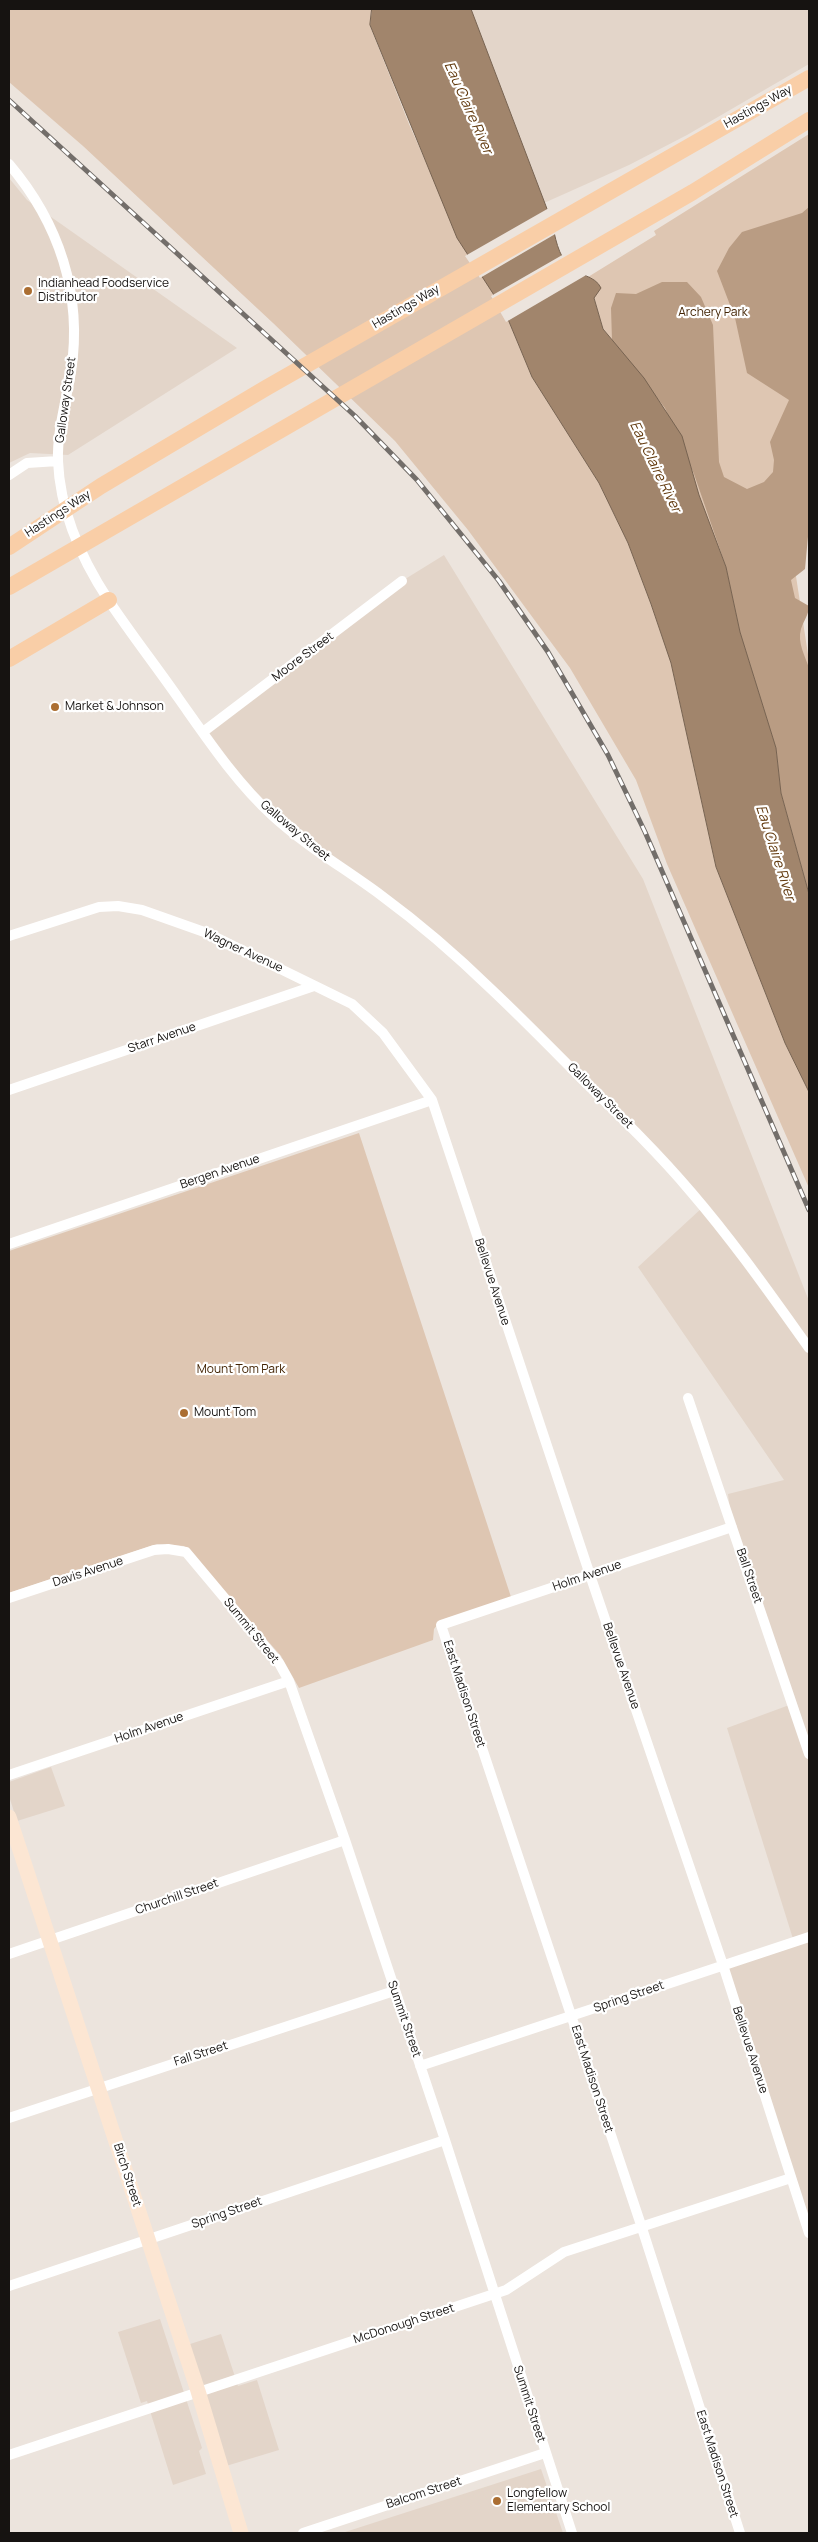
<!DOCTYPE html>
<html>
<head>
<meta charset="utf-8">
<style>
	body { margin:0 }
	#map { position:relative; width:818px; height:2542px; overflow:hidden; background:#ece4dd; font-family:Manrope,sans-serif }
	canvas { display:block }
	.frame { position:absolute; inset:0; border:10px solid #161311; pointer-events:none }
</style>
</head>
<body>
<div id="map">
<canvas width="818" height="2542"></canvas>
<div class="frame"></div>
</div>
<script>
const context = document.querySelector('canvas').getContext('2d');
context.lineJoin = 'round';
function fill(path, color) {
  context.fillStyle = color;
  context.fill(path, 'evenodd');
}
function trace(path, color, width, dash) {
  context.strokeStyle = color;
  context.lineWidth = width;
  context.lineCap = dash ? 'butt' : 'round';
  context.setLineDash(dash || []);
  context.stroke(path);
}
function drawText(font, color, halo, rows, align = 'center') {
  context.font = font + ' Manrope,sans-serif';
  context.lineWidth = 4.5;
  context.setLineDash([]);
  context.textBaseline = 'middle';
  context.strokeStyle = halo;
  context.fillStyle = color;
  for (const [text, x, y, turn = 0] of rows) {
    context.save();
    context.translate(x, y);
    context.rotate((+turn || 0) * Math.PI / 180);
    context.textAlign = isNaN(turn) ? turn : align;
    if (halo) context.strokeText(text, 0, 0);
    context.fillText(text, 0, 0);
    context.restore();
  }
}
const built = new Path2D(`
	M471 9H809V64L687 135 629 165 544 203Z
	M9 178 27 200 237 348 68 455 30 453 9 463Z
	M444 555 643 879 809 1301V2233L723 1965 794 1942 727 1728 792 1704 732 1527 728 1494 784 1480 638 1267 703 1207 690 1191 427 931 273 816 203 732 402 581Z
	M51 1767 65 1806 17 1821 9 1796V1782Z
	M160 2319 202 2448 199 2451 206 2474 173 2485 147 2401 141 2403 118 2332Z
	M221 2334 238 2386 257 2380 279 2450 226 2466 187 2345Z
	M541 2469 563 2533H342Z`);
const green = new Path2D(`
	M9 9H372L370 26 409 124 429 169 505 312 532 377 599 483 628 543 651 604 671 663 716 867 785 1043 809 1092V1188L667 864 636 780 570 668 468 530 395 441 273 323 83 146 9 82Z
	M809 134V449L780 472 809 661V894L781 793 612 340 603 329 588 277 656 235 654 231Z
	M359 1133 511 1597 438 1624 434 1629 433 1640 299 1688 281 1656 184 1546 157 1544 9 1593V1251Z`);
const forest = new Path2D(`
	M809 207V526L805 569 791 580 795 598 809 606C809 614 804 620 801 629 797 642 805 656 809 668V894L781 793 776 748 740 632 726 567 694 474 665 408 612 340 611 308 616 293 636 294 662 282H687L701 297 713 325 719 462 724 477 747 489 764 482 773 472 774 460 770 442 789 400 747 373 735 318 717 271 729 248 742 232 802 213Z`);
const water = new Path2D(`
	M372 9H471L552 222C555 237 558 255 569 266 578 276 595 275 601 288L594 298 603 329 644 378 682 436 699 495 726 567 740 632 776 748 781 793 809 894V1092L785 1043 716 867 671 663 651 604 628 543 599 483 532 377 505 312 457 238 370 25Z`);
const pier = new Path2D(`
	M549 208 557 233 480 278 465 256Z
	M564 254 571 265 588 274 506 322 491 296Z`);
const street = new Path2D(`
	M9 164C59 223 83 294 71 372 66 402 57 431 58 461 60 511 82 560 109 601 131 634 156 666 179 699 208 740 236 782 273 816 307 847 346 869 382 896 420 924 457 956 491 989 524 1020 555 1052 587 1084 623 1119 659 1154 691 1192 734 1242 771 1295 809 1348
	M9 475 27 463 58 461
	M203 732 402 581
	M9 936 99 907 118 906 142 910 207 933 352 1004 383 1033 432 1100 590 1575 723 1965 809 2233
	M9 1090 314 986
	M9 1244 432 1100
	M688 1398 809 1754
	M732 1527 441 1625 641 2225 740 2533
	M9 1598 154 1550 168 1549 186 1552 279 1663 289 1681 345 1840 445 2140 572 2533
	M9 1775 289 1681
	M9 1954 345 1840
	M420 2066 809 1937
	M9 2118 394 1991
	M9 2286 445 2140
	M9 2455 494 2294 506 2290 564 2252 791 2178
	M303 2533 545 2453`);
const secondary = new Path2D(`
	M9 1817 198 2391 241 2533`);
const primary = new Path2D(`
	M9 547 101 486 266 388 809 78
	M9 587 693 192 809 120
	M9 659 109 600`);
const rail = new Path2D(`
	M9 100 355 416 417 480 499 581 548 652 608 755 645 832 809 1210`);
const markers = [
	[28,291,5,"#ab6e32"],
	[55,707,5,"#ab6e32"],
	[184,1413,5,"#ab6e32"],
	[497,2501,5,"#ab6e32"]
];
const streetNames = [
	["Hastings Way",758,107,-29],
	["Hastings Way",406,307,-30],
	["Galloway Street",66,400,-82],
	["Hastings Way",58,514,-33],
	["Moore Street",303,657,-37],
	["Galloway Street",295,831,40],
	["Wagner Avenue",243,951,25],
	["Starr Avenue",162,1038,-19],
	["Galloway Street",600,1096,45],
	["Bergen Avenue",220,1172,-19],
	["Bellevue Avenue",492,1282,72],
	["Davis Avenue",88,1572,-18],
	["Holm Avenue",587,1576,-19],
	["Ball Street",749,1576,71],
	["Summit Street",251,1631,51],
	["Bellevue Avenue",621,1666,71],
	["East Madison Street",464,1694,72],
	["Holm Avenue",149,1728,-19],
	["Churchill Street",177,1897,-19],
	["Spring Street",629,1997,-19],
	["Summit Street",404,2019,71],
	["Bellevue Avenue",750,2050,72],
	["Fall Street",201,2054,-18],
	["East Madison Street",592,2079,72],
	["Birch Street",127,2175,72],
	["Spring Street",227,2213,-19],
	["McDonough Street",404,2324,-18],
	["Summit Street",529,2404,72],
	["East Madison Street",717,2464,72],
	["Balcom Street",424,2493,-18]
];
const poiNames = [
	["Indianhead Foodservice",38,284],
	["Distributor",38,298],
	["Market & Johnson",65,707],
	["Mount Tom",194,1413],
	["Longfellow",507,2494],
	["Elementary School",507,2508]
];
const parkNames = [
	["Archery Park",713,313],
	["Mount Tom Park",241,1370]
];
const waterNames = [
	["Eau Claire River",468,108,66],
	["Eau Claire River",655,467,64],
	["Eau Claire River",775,853,72]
];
fill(built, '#e3d5c9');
fill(green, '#dec6b2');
fill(forest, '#b99c83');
fill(water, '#a1856c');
trace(water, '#776351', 1);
fill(pier, '#ece4dd');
trace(street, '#fff', 10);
trace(secondary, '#fce6d3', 15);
trace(primary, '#f9cea7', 16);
trace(rail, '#736e6a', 5);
trace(rail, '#fff', 3, [9]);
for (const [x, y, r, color] of markers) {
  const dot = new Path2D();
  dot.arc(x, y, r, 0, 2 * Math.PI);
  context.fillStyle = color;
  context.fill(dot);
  trace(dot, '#fff', 2);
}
drawText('12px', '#161311', '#fff', streetNames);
drawText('12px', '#161311', '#fff', poiNames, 'left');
drawText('12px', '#422303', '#fff', parkNames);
drawText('italic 14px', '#61380c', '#fff', waterNames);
</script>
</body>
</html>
